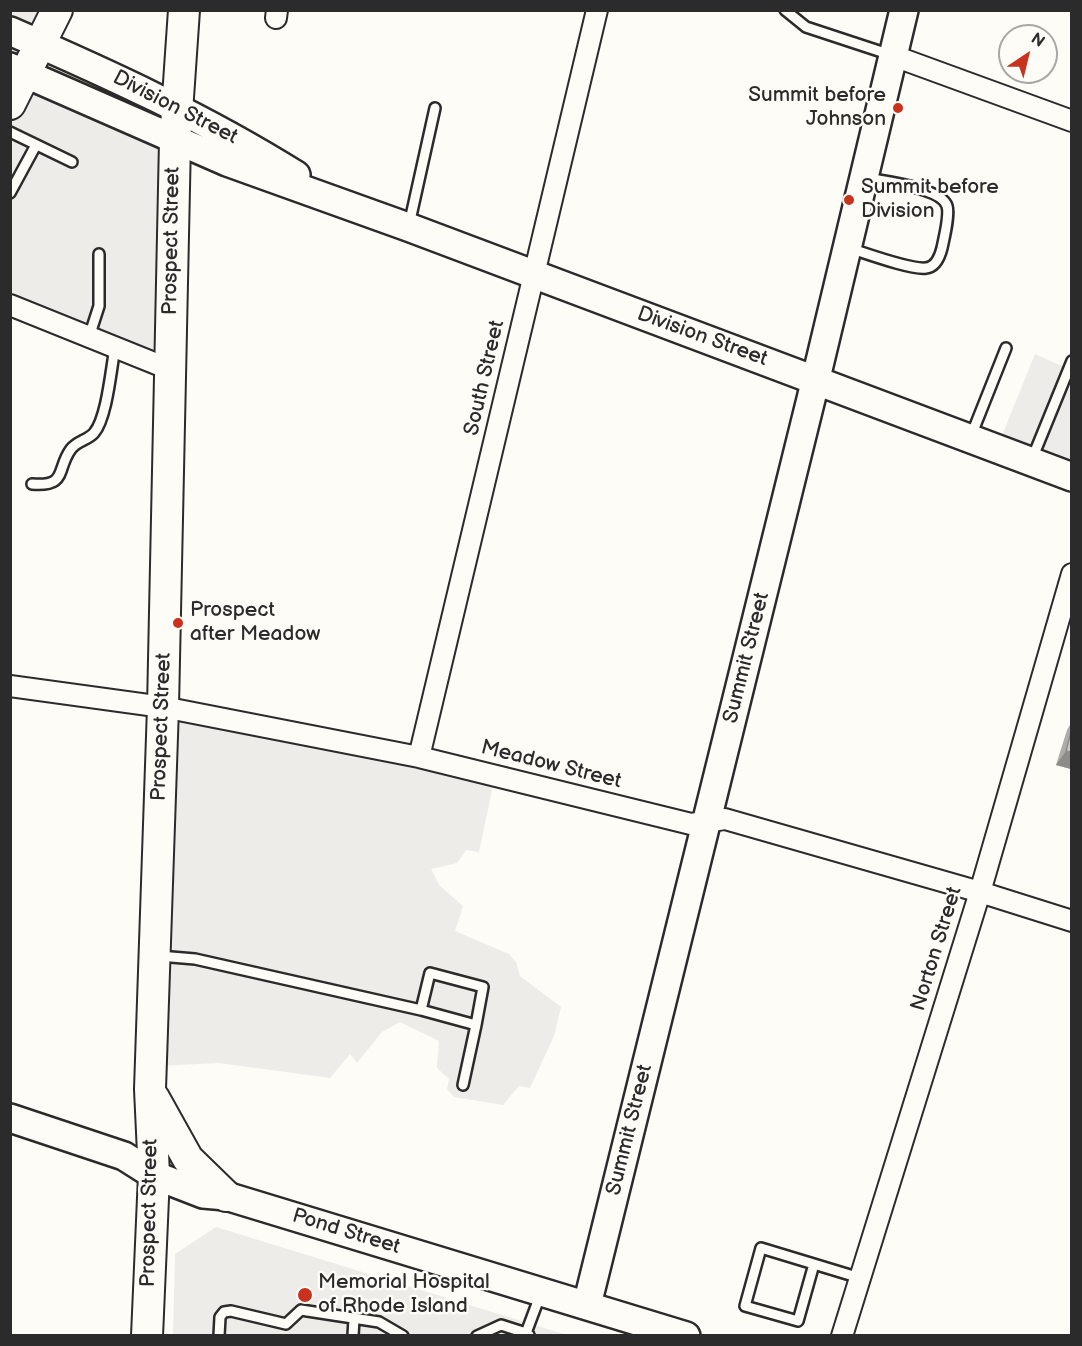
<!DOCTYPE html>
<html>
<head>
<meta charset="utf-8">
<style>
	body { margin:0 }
	#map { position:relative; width:1082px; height:1346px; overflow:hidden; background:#fdfcf7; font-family:"Balsamiq Sans",sans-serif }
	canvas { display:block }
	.frame { position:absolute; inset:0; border:12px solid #2b2b2b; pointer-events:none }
	.north { position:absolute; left:998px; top:24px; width:60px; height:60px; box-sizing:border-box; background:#fdfcf7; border:2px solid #a9a8a5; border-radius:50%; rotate:35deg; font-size:16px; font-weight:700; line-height:24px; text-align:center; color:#2b2b2b }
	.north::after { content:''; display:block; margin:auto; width:21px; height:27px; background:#c8321e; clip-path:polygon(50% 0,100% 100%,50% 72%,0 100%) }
</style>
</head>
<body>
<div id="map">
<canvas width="1082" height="1346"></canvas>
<div class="frame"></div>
<div class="north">N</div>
</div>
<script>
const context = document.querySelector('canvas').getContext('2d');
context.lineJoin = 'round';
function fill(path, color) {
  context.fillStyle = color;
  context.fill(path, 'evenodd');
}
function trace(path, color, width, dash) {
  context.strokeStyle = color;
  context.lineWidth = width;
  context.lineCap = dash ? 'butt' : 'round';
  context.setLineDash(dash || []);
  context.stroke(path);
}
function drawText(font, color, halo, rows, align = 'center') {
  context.font = font + ' "Balsamiq Sans",sans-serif';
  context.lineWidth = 5;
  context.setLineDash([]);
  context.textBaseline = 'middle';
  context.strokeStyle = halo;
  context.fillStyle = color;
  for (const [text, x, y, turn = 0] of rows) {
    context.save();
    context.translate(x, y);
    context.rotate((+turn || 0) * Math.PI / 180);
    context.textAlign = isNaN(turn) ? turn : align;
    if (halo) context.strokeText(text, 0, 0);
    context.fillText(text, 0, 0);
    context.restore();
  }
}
const built = new Path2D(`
	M11 11H55L23 83 166 146 158 377 11 311Z
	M1035 354 1071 370V486L995 453Z
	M171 718 422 764 491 783 492 790 479 852 466 850 457 863 431 869 440 886 463 906 455 931 509 954 516 962 520 976 561 1007 554 1036 530 1088 519 1086 503 1105 454 1097 447 1089 449 1079 437 1068 439 1041 400 1022 382 1032 357 1063 350 1054 330 1078 219 1063 159 1066Z
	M216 1227 567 1335 173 1336 175 1254Z`);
const lane = new Path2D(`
	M785 10 806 27 891 55
	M10 132 72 162
	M10 193 36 145
	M409 225 435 108
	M849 248C865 253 911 270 926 268 936 267 940 256 942 248 944 238 950 215 947 206 942 188 883 181 866 178
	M89 337 99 306V254
	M971 436 1006 348
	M1032 459 1072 361
	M32 484C68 487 56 469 71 449 77 441 88 440 94 433 107 418 111 369 115 348
	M159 956 195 959 421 1010 476 1025 463 1085
	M421 1010 430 973 483 987 476 1025
	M814 1264 798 1321 745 1306 761 1248 860 1278
	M529 1335 526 1333 541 1293
	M219 1336 220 1317 224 1312 231 1311 286 1324 301 1310 379 1322 403 1336
	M353 1336 354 1318
	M477 1336 501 1325 526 1333`);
const street = new Path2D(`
	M276 18 277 10
	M894 56 1072 121
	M10 305 169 369
	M10 686 163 707 419 757 691 824 725 819 980 892 1072 921
	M419 757 597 10
	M842 1336 980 892 1072 574`);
const secondary = new Path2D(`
	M10 31C109 74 205 118 296 175
	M10 67 227 162 408 227 1072 477
	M10 1118 124 1156 154 1175 203 1194 226 1196 686 1336
	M587 1305 811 399 904 10`);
const primary = new Path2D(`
	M10 104 57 10
	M154 1098 188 1159 226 1196
	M147 1336 154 1175 150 1089 163 707 175 141 184 10`);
const wall = new Path2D(`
	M1071 723V769L1056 765 1067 730Z`);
const shadedWall = new Path2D(`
	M1066 751 1071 752V769L1056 765Z`);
const building = new Path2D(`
	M1071 732V752L1066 751Z`);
const markers = [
	[898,108,6,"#c8321e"],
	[849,200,6,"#c8321e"],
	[178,623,6,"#c8321e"],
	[305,1295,8,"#c8321e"]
];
const poiNames = [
	["Summit before",886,96,"right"],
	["Johnson",886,120,"right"],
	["Summit before",861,188],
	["Division",861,212],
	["Prospect",190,611],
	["after Meadow",190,635],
	["Memorial Hospital",318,1283],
	["of Rhode Island",318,1307]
];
const streetNames = [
	["Division Street",175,108,27],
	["Prospect Street",172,241,-89],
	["Division Street",702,337,20],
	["South Street",485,378,-77],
	["Summit Street",747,658,-76],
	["Prospect Street",162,727,-88],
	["Meadow Street",551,765,14],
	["Norton Street",937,949,-73],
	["Summit Street",630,1130,-76],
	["Prospect Street",150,1213,-89],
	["Pond Street",346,1232,17]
];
fill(built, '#edece8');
trace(lane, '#2b2b2b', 14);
trace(street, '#2b2b2b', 24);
trace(secondary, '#2b2b2b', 32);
trace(primary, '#2b2b2b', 34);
trace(lane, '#fdfcf7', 9);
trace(street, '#fdfcf7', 20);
trace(secondary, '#fdfcf7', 27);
trace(primary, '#fdfcf7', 30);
fill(wall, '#adaca9');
fill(shadedWall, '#8d8c89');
fill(building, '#c9c8c4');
trace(building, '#8d8c89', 1.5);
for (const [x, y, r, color] of markers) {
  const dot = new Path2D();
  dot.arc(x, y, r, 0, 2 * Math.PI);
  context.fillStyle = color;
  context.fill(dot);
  trace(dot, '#fdfcf7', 2);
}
drawText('21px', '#2b2b2b', '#fdfcf7', poiNames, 'left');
drawText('21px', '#2b2b2b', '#fdfcf7', streetNames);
</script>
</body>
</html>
